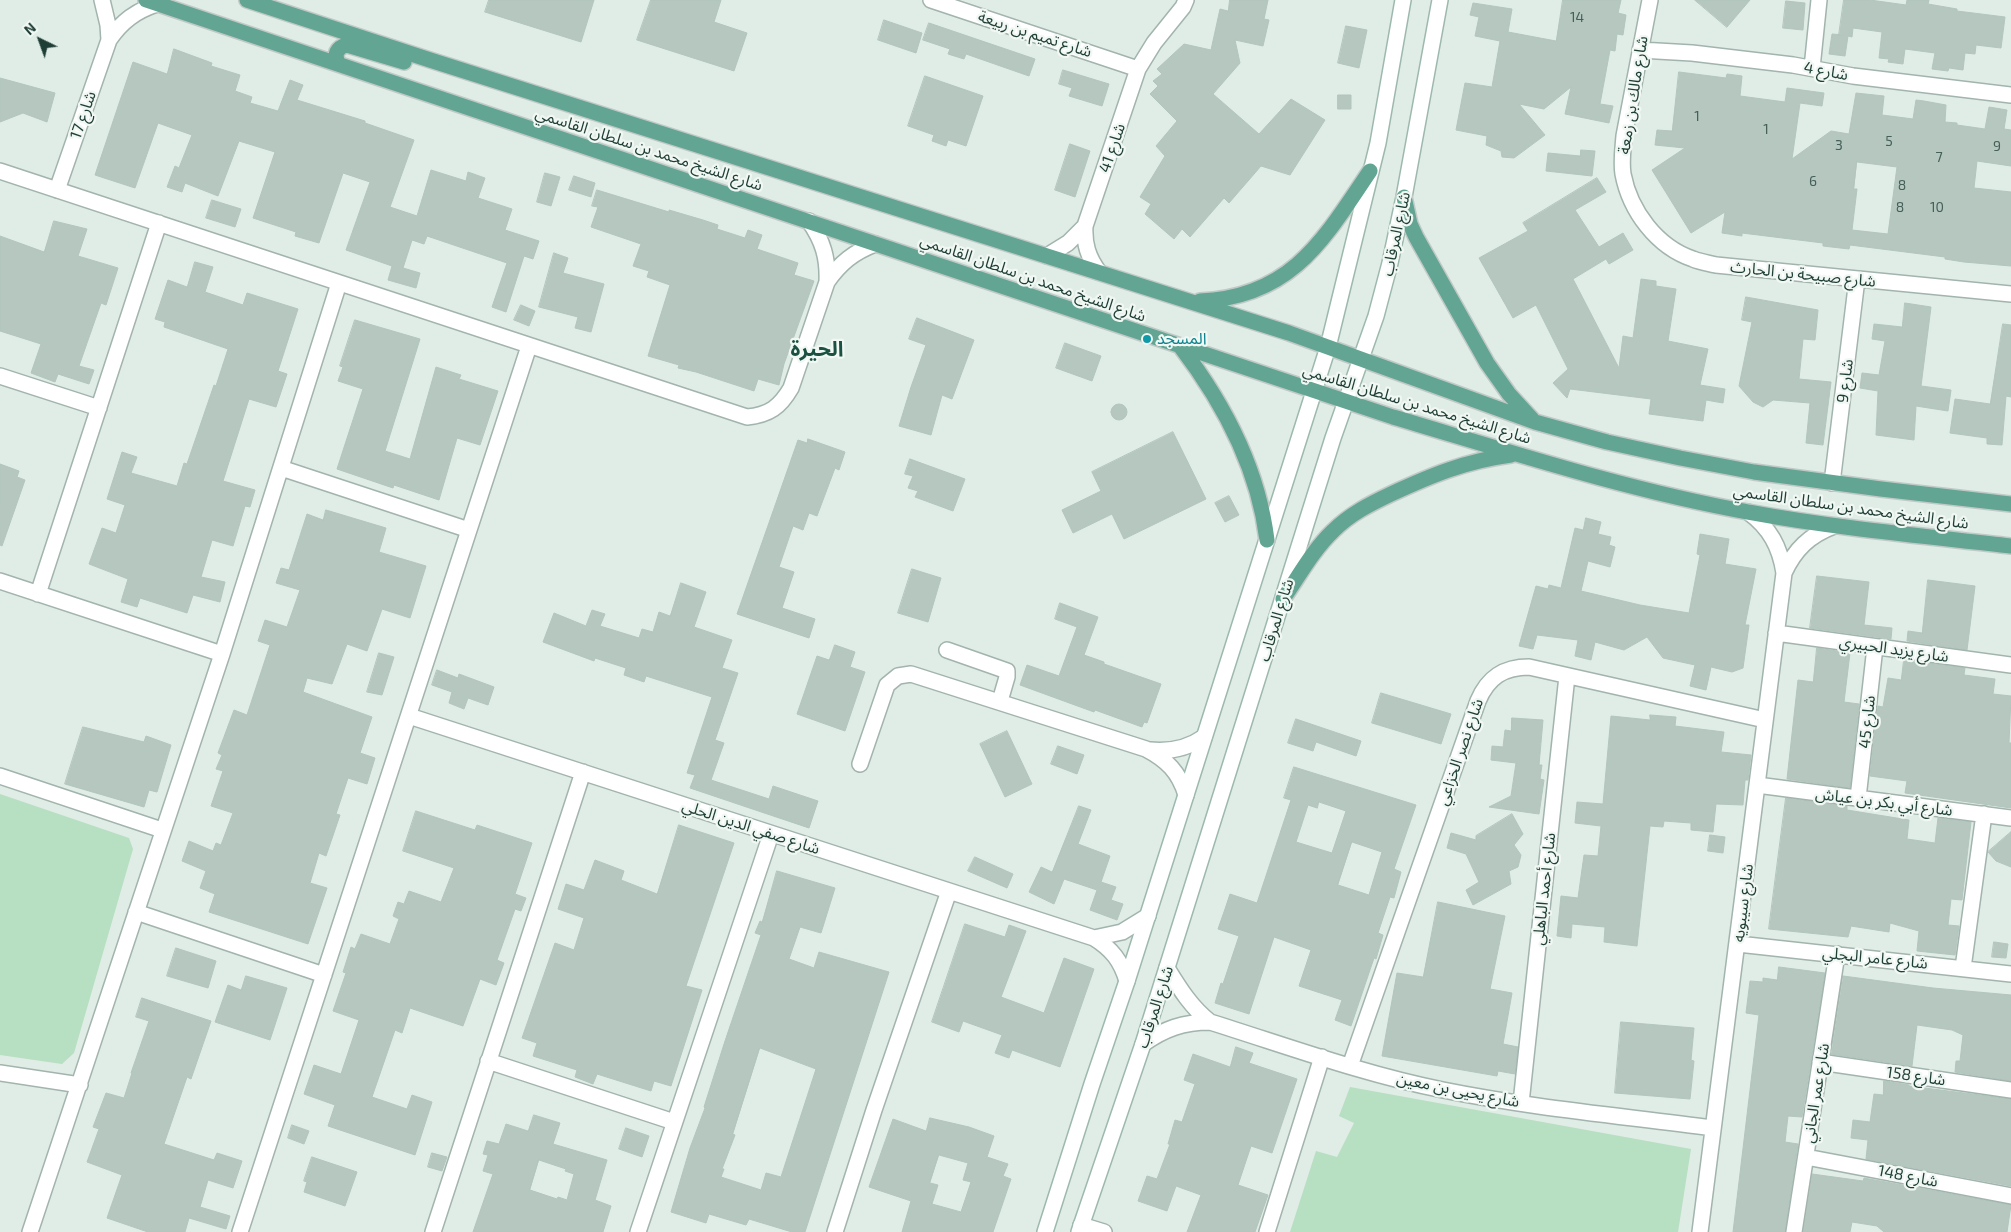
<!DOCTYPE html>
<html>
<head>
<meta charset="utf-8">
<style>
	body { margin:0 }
	#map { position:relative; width:2011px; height:1232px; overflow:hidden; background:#e0ece6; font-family:"Exo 2",sans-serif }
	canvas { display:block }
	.north { position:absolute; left:15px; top:15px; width:50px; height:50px; -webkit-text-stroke:4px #f1f8f4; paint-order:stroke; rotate:318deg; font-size:14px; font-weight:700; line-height:20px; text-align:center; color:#1f3e35 }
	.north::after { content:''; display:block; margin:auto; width:18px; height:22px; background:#1f3e35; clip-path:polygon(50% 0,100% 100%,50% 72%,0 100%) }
</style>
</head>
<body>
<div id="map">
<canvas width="2011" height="1232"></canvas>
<div class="north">N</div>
</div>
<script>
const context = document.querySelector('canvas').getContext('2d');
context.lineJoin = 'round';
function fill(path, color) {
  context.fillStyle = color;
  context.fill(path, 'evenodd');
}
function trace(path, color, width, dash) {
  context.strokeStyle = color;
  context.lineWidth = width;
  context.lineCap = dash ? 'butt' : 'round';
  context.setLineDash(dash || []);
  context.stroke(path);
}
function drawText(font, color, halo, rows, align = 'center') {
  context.font = font + ' "Exo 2","Noto Sans Arabic",sans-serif';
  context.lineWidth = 4.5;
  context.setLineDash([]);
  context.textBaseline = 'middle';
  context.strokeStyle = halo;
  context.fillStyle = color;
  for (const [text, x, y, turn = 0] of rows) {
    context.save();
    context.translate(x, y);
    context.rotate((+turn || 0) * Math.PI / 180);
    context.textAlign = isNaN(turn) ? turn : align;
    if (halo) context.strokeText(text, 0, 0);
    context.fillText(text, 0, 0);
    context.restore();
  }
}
const green = new Path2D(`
	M0 794 129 838 133 849 74 1053 62 1064 0 1055Z
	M1350 1087 1691 1149 1678 1232H1290L1316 1151 1337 1157 1354 1123 1339 1116Z`);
const building = new Path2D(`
	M489 0H594L581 42 485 12Z
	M651 0H721L714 22 747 33 734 71 637 40Z
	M1230 0H1268L1264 19 1269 20 1263 46 1235 40 1240 63 1213 94 1259 134 1291 99 1325 120 1290 175 1261 166 1229 203 1224 198 1190 237 1182 229 1174 239 1145 214 1151 204 1140 197 1165 156 1156 146 1177 121 1150 94 1158 86 1153 81 1162 74 1157 69 1184 44 1211 50 1220 9 1228 11Z
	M1563 0H1621L1618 13 1626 15 1623 35 1617 34 1615 51 1610 50 1600 104 1613 106 1609 123 1565 114 1571 87 1544 109 1519 104 1545 135 1514 158 1502 157 1501 151 1486 145 1487 136 1456 130 1465 83 1492 87 1500 41 1475 36 1479 17 1470 15 1473 3 1512 9 1508 32 1556 41Z
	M1695 0H1750L1727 27Z
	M1844 0H1870L1906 5 1907 0H1929L1928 4 1957 9V11L2005 17 2001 48 1976 45 1975 54 1965 53 1963 70 1949 68 1948 71 1932 69 1935 53 1905 49 1903 64 1888 62 1889 59 1879 58 1882 32 1853 28 1852 37 1848 36 1845 56 1829 54 1832 34 1844 35H1839Z
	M1786 1 1805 3 1803 30 1783 28Z
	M884 20 922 33 916 53 878 40Z
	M929 23 1035 59 1029 76 966 54 964 59 948 54 950 49 923 40Z
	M1346 26 1367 30 1359 68 1338 63Z
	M174 49 212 63 211 66 240 75 235 91 252 97 250 103 278 111 290 80 303 85 297 100 365 121V123L414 140 390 207 417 216 431 170 466 181 468 172 485 178 478 198 512 209 505 230 539 241 533 259 524 256 506 312 492 307 507 263 427 236 424 244 412 240 403 268 420 273 416 288 388 280 392 266 346 250 370 182 343 173 319 243 295 236 296 232 253 218 275 152 239 141 218 196 185 183 182 192 167 187 175 166 179 168 192 135 158 123 135 188 95 175 133 62 167 74Z
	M1063 70 1109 84 1102 106 1069 96 1072 88 1059 84Z
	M1679 72 1726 78 1727 74 1742 76 1740 96 1785 102 1787 88 1824 93 1822 106 1800 103 1792 159 1831 131 1849 134 1856 93 1884 96 1882 115 1913 119 1916 100 1924 101 1946 105 1945 122 1957 123V125L1985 129 1989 107 2007 110 2004 129 2011 130V166L1977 161 1974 188 2011 192V266L1964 262 1945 259V257L1850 245 1849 249 1823 246V243L1742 233V236L1722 233 1725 212 1691 233 1652 170 1685 148 1655 145 1657 130 1672 131ZM1857 162 1897 167 1888 234 1852 230 1857 189H1854Z
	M925 76 983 96 966 146 948 140 946 146 932 141 934 135 908 126Z
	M0 78 55 93 47 122 23 113 0 122Z
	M1338 95H1351V109H1338Z
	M1070 144 1090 151 1075 197 1055 190Z
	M1581 150 1595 151 1592 176 1546 171 1548 153 1580 156Z
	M545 173 560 177 551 206 537 202Z
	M574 176 595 183 591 197 569 190Z
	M1597 178 1606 192 1575 210 1599 247 1623 233 1633 250 1609 264 1606 259 1573 279 1619 368 1623 336 1633 338 1641 279 1656 281V286L1676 289 1668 341 1708 349 1700 385 1725 389 1723 403 1706 400 1703 421 1649 414 1651 399 1570 389 1567 398 1553 383 1568 369 1536 305 1513 318 1479 258 1528 231 1523 223Z
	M597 190 669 212V210L703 220 718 225 717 229 745 238 748 230 762 235 757 249 798 263 794 275 814 281 784 364 779 385 758 379 754 391 696 372 678 368 679 365 648 356 670 285 647 277 649 271 633 266 641 244 591 227 598 207 592 206Z
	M212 200 241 209 235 227 206 218Z
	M54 221 87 229 78 256 118 268 106 305 101 303 79 366 94 370 89 384 58 374 55 382 31 373 41 344 0 331V236L44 252Z
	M554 253 568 258 563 273 604 284 591 332 575 328 578 317 539 307Z
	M195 262 213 267 205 292 243 305 247 293 298 309 278 371 287 374 276 407 249 399 223 481 255 490 250 507 245 506 233 546 212 540 201 577 225 582 220 602 193 595 187 613 140 598 137 607 121 602 128 579 89 564 102 528 116 533 125 505 107 499 122 452 137 457 131 473 177 486 184 463 187 464 214 385 216 386 228 349 164 327 165 322 155 319 168 280 187 287Z
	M1746 297 1818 310 1815 340 1803 339 1799 379 1831 382 1823 445 1806 443 1810 403 1773 400 1763 407 1753 402 1739 386 1752 322 1742 320Z
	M1905 303 1931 307 1921 386 1951 390 1948 411 1916 406 1914 440 1876 435 1878 391 1860 388 1862 373 1879 375 1885 341 1872 339 1874 324 1902 327Z
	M521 305 535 311 529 326 514 320Z
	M917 318 974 340 952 399 942 395 931 435 899 426 911 387 926 345 909 339Z
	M355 320 420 339 385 451 410 459 436 367 461 375 459 379 498 391 480 445 457 438 439 500 394 485 393 488 337 469 363 389 338 381 343 367 340 366Z
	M2003 324 2011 325V397L2006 396 2002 445 1987 444V438L1950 433 1955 399 1990 404Z
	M1065 343 1101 356 1092 381 1056 368Z
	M1111 412a8 8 0 1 1 16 0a8 8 0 1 1-16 0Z
	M1173 432 1206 499 1124 539 1112 514 1073 533 1062 510 1101 491 1092 472Z
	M808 439 845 452 839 470 835 468 817 516 809 513 803 530 793 526 779 567 794 572 782 608 815 619 809 638 737 614 798 440 807 443Z
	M910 459 965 479 953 511 915 497 918 491 908 488 913 476 905 474Z
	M0 464 19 471 17 477 25 480 2 546 0 545Z
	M1229 496 1239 515 1225 522 1215 503Z
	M326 510 386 528 379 552 426 566 410 618 382 609 367 651 347 644 332 684 307 678 303 692 372 717 360 753 375 758 367 784 348 778 336 814 340 815 326 856 319 853 310 883 327 888 308 944 209 912 215 894 200 888 206 871 182 861 189 841 213 851 216 843 221 845 233 813 211 806 223 771 216 769 222 755 218 753 234 710 247 715 270 645 258 641 265 620 287 627 300 590 276 583 281 568 289 570 307 514 323 520Z
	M1586 518 1601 522 1598 534 1611 537 1609 545 1615 547 1610 567 1588 561 1581 591 1640 605 1689 613 1700 555 1697 554 1700 534 1729 539 1725 564 1756 569 1745 625H1749L1743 668 1732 672 1711 667 1706 690 1690 686 1695 665 1663 658 1647 637 1624 650 1595 642 1591 660 1575 656 1578 640 1537 635 1533 649 1519 646 1536 586 1548 589 1549 585 1561 588 1575 528 1583 530Z
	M912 569 941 578 928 622 898 613Z
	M1817 576 1869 582 1864 625 1892 628 1891 639 1810 628Z
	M1928 580 1975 586 1967 650 1907 641 1908 631 1922 633Z
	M681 583 706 592 694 627 732 640 722 668 738 673 715 740 724 743 711 780 769 799 773 786 818 801 809 828 690 788 695 775 687 773 712 697 646 676 644 682 624 675 626 668 595 658 594 661 543 642 554 613 586 626 592 610 605 614 600 626 639 638 642 629 653 632 659 612 670 616Z
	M1060 603 1098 617 1084 655 1104 662V664L1161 684 1147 723 1144 722 1142 727 1095 710 1094 712 1020 685 1027 665 1059 676 1077 627 1055 619Z
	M835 645 855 652 850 667 865 672 845 731 797 714 817 656 829 660Z
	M1817 648 1850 653 1844 702 1859 704 1850 788 1787 779 1798 680 1813 682Z
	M379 653 394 657 382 695 367 692Z
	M1904 660 1965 668 1964 675 1995 679 1993 694 2011 696 2009 743H2011V808L1905 793 1907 781 1870 776 1878 706 1883 707 1888 678 1901 680Z
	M437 670 458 678 459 674 494 687 488 705 468 698 464 709 449 703 452 692 432 685Z
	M1381 693 1451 714 1441 744 1372 723Z
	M1650 715 1676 717 1675 726 1724 732 1721 752 1751 755 1748 780H1745L1743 805 1716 804 1713 832 1691 830V823L1664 821 1663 827 1650 826 1637 946 1604 942 1605 927 1572 924 1571 938 1557 936 1561 896 1578 898 1584 855 1598 856 1601 826 1575 823 1577 802 1603 804 1611 716 1650 720Z
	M1512 718 1543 720 1539 765H1542L1540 779 1544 780 1539 814 1489 807 1511 796 1516 763 1491 760 1492 746 1503 747 1505 730 1511 731Z
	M1296 719 1361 741 1356 756 1316 742 1313 751 1288 743Z
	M83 727 144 742 146 736 171 745 157 792 149 790 144 807 65 784Z
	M1007 731 1032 784 1005 797 980 744Z
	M1058 746 1084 755 1077 774 1051 764Z
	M1294 767 1416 805 1394 869 1401 872 1394 898 1390 897 1378 933 1383 935 1376 959 1374 958 1351 1026 1335 1020 1342 1000 1299 986 1311 950 1274 937 1249 1014 1215 1003 1221 983 1223 984 1239 936 1218 929 1225 909 1230 894 1257 903 1291 800 1284 798ZM1319 802 1346 811 1332 853 1296 842 1308 805 1317 808ZM1352 842 1382 852 1369 895 1338 885Z
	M1786 798 1847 806V810L1909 820 1907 839 1935 843 1938 818 1971 822 1962 900 1951 899 1948 925 1959 926 1955 955 1917 951 1919 931 1890 923 1889 932 1851 926 1848 937 1769 929Z
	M1079 806 1091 810 1078 844 1110 856 1101 882 1116 887 1111 900 1123 904 1117 920 1090 910 1097 890 1064 879 1054 904 1029 892 1041 867 1052 872Z
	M416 811 475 830 477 825 532 843 515 894 526 898 521 911 515 909 497 960 504 963 496 985 480 979 463 1026 410 1008 402 1033 395 1030 372 1097 407 1109 412 1095 432 1102 415 1155 328 1126 335 1105 304 1094 314 1065 341 1074 359 1020 333 1011 346 973 343 972 351 947 355 949 361 934 390 944 399 919 393 916 398 902 404 904 409 891 441 902 454 868 403 851Z
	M1512 814 1523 834 1514 845 1521 855 1518 867 1509 871 1511 884 1473 905 1466 890 1479 882 1466 854 1447 848 1451 833 1476 840V836Z
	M679 825 734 843 686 986 702 990 671 1086 654 1081 651 1091 597 1074 593 1084 575 1077 577 1070 533 1056 537 1043 522 1038 555 943 574 950 584 918 558 909 566 884 584 890 595 860 624 871 621 880 657 894Z
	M2011 832V867L1996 861 1988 852Z
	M1710 835 1725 837 1723 853 1708 851Z
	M975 857 1013 874 1007 888 968 871Z
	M777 871 835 888 821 933 800 927 789 959 814 968 819 952 889 972 805 1232H792L749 1219 746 1225 709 1214 706 1223 671 1212 690 1148 705 1108 704 1107 725 1041 761 935 755 933 760 921 762 922ZM760 1048 816 1069 781 1177 766 1173 761 1190 721 1177 724 1169H722L735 1135 733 1134Z
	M1438 902 1505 916 1490 989 1512 993 1503 1044 1518 1047 1515 1074 1498 1071 1497 1076 1382 1056 1397 973 1423 977Z
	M965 924 1005 937 1009 925 1026 931 1001 997 1044 1013 1064 958 1094 969 1060 1067 1012 1050 1009 1058 995 1053 1002 1035 963 1021 959 1032 932 1022Z
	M1994 942 2008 944 2006 958 1992 957Z
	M176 948 216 961 208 988 167 976Z
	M1779 967 1825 973 1802 1117 1788 1116 1785 1142 1798 1144 1785 1232H1733L1759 1015 1746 1013 1750 981 1763 982V978L1777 980Z
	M246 976 287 988 270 1040 215 1022 228 985 241 990Z
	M1843 976 1933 988 2011 995V1081L1955 1072 1956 1061H1960L1963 1035 1952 1030 1917 1025 1912 1066 1831 1054Z
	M142 998 211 1021 191 1079 187 1077 164 1144 214 1160 217 1153 242 1161 233 1188 208 1180 200 1207 230 1216 226 1229 189 1218 185 1232H148L107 1218 122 1175 87 1162 99 1129 93 1127 106 1093 124 1098 132 1073H131L149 1021 136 1017Z
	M1621 1022 1694 1028 1691 1060 1694 1061 1690 1099 1615 1093Z
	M1236 1047 1253 1053 1249 1063 1297 1079 1272 1153 1251 1146 1238 1185 1268 1195 1255 1232H1187L1201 1195 1176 1186 1167 1211 1138 1201 1147 1176 1157 1179 1170 1144H1168L1175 1120 1182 1122 1195 1084 1184 1080 1193 1054 1230 1067Z
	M1884 1081 1909 1085V1086L2011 1099V1186L1866 1159 1868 1140 1851 1138 1853 1120 1870 1122 1874 1094 1883 1095Z
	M534 1115 560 1123 553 1144 607 1160 595 1200 611 1206 603 1232H473L493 1174 483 1171 488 1155 483 1154 487 1141 499 1144 506 1124 528 1131ZM539 1160 566 1169 565 1171 574 1174 567 1200 558 1197 557 1199 530 1190Z
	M930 1118 969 1127 994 1136 987 1157 1008 1164 1003 1176 1011 1179 993 1232H902L911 1201 869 1187 893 1119 926 1131ZM939 1155 968 1163 963 1180 971 1182 961 1212 932 1204 938 1185 930 1183Z
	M292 1125 309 1131 304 1144 288 1138Z
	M626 1128 649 1136 642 1157 619 1149Z
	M432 1153 447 1157 442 1171 428 1167Z
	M312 1157 357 1172 345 1206 304 1192 307 1182 304 1181Z
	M1812 1174 1863 1181 1864 1178 2011 1205 2007 1232H1884L1877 1226 1852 1222 1850 1232H1803Z`);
const minor = new Path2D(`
	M102 0 108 25 109 40
	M931 0 1138 69
	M1650 0 1624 136C1623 149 1621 162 1623 174 1630 211 1657 247 1693 259 1700 262 1708 263 1716 265L2011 294
	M1640 50 1692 53 1793 65 1853 76 2011 95
	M1812 68 1819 0
	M0 171 747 417C769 415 780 407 791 388L827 282C840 263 854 252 875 244
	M57 190 109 40C122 21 136 11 157 4
	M809 221C823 241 828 258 827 282
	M1047 256 1068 243 1085 226
	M1099 272C1088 257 1084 244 1085 226L1138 69 1154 43 1183 7 1186 0
	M0 376 99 408
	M281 468 469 530
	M1832 483 1857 279
	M1784 573C1795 549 1810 535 1834 526
	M0 581 222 654
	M38 594 159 223
	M1776 633 2011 665
	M947 650 1007 671V677L1000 701
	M409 716 1094 938C1112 949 1121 961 1127 981
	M1150 750C1170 752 1187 749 1204 737
	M860 764 887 685 898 676 911 674 1146 749C1167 760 1179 772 1186 795
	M0 776 162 830
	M1757 785 2011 818
	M1858 798 1875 647
	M136 912 324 975
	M1094 938 1122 932 1148 916
	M1738 944 2011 974
	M1167 968C1180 989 1191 1007 1210 1022
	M1963 968 1984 814
	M1143 1044C1164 1029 1183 1022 1210 1022 1287 1046 1363 1074 1443 1090 1532 1108 1623 1116 1713 1128
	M488 1061 674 1122
	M1820 1062 2011 1090
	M1350 1066 1478 701C1488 677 1504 667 1529 667L1765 720
	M0 1073 80 1085
	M1521 1103 1567 676
	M1806 1157 2011 1196
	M1081 1225 1104 1232
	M30 1232 222 654 339 283
	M240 1232 529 346
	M433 1232 583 772
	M638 1232 771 834
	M835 1232 874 1110 949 891
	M1267 1232 1322 1057
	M1700 1232 1784 573C1780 547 1770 528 1748 512
	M1794 1232 1837 954`);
const secondary = new Path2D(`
	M1045 1232 1092 1084 1127 981 1328 347 1378 143 1403 0
	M1079 1232 1143 1044 1333 438 1376 316 1390 263 1404 197 1440 0`);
const primary = new Path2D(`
	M146 0 1393 417C1511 452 1627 490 1748 512 1835 528 1923 536 2011 546
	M247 0 430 60 1289 333 1535 422 1607 442 1680 458 1754 472 1881 489 2011 504
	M339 64C333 55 337 47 347 45L404 62
	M1404 197 1410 224 1416 237 1487 363 1509 394 1532 419
	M1200 301C1292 297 1324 239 1370 171
	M1180 346C1223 402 1258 468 1267 540
	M1283 599C1299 576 1313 550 1333 531 1350 514 1370 504 1391 494 1432 475 1466 461 1511 455`);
const markers = [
	[1147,339,5,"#0f9aa8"]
];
const numberNames = [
	["14",1577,17],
	["1",1697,116],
	["1",1766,129],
	["5",1889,141],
	["3",1839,145],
	["9",1997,146],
	["7",1939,157],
	["6",1813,181],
	["8",1902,185],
	["8",1900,207],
	["10",1937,207]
];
const streetNames = [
	["شارع تميم بن ربيعة",1035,34,18],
	["شارع 4",1826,71,10],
	["شارع مالك بن زمعة",1633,95,-81],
	["شارع 17",83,115,-71],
	["شارع 41",1112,148,-71],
	["شارع الشيخ محمد بن سلطان القاسمي",649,149,18],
	["شارع المرقاب",1396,234,-78],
	["شارع صبيحة بن الحارث",1803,274,6],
	["شارع الشيخ محمد بن سلطان القاسمي",1033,278,19],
	["شارع 9",1845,381,-83],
	["شارع الشيخ محمد بن سلطان القاسمي",1417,404,17],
	["شارع الشيخ محمد بن سلطان القاسمي",1851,507,8],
	["شارع المرقاب",1276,620,-73],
	["شارع يزيد الحبيري",1894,649,8],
	["شارع 45",1867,722,-84],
	["شارع نصر الخزاعي",1460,752,-71],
	["شارع أبي بكر بن عياش",1884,802,7],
	["شارع صفي الدين الحلي",751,827,18],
	["شارع أحمد الباهلي",1544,889,-84],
	["شارع سيبويه",1743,903,-83],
	["شارع عامر البجلي",1875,958,6],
	["شارع المرقاب",1155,1007,-72],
	["شارع 158",1916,1076,8],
	["شارع يحيى بن معين",1458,1090,11],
	["شارع عمر الجاني",1816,1093,-81],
	["شارع 148",1908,1176,11]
];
const cultureNames = [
	["المسجد",1157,339]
];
const districtNames = [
	["الحيرة",817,349]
];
fill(green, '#b7dfc1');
fill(building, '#b5c7bf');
trace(building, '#b2c6bd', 1);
trace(minor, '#a2b4ad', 18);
trace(secondary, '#9db9ae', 18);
trace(primary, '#c0c9c6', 18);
trace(minor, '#fff', 15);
trace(secondary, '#fff', 15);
trace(primary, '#61a592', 15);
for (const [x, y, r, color] of markers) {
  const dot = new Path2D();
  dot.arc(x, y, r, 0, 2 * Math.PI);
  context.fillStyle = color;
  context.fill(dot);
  trace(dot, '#f1f8f4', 2);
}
drawText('14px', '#446058', null, numberNames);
drawText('16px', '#1f3e35', '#f1f8f4', streetNames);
drawText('16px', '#0d838f', '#f1f8f4', cultureNames, 'left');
drawText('bold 21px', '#1a5142', '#f1f8f4', districtNames);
</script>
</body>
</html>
